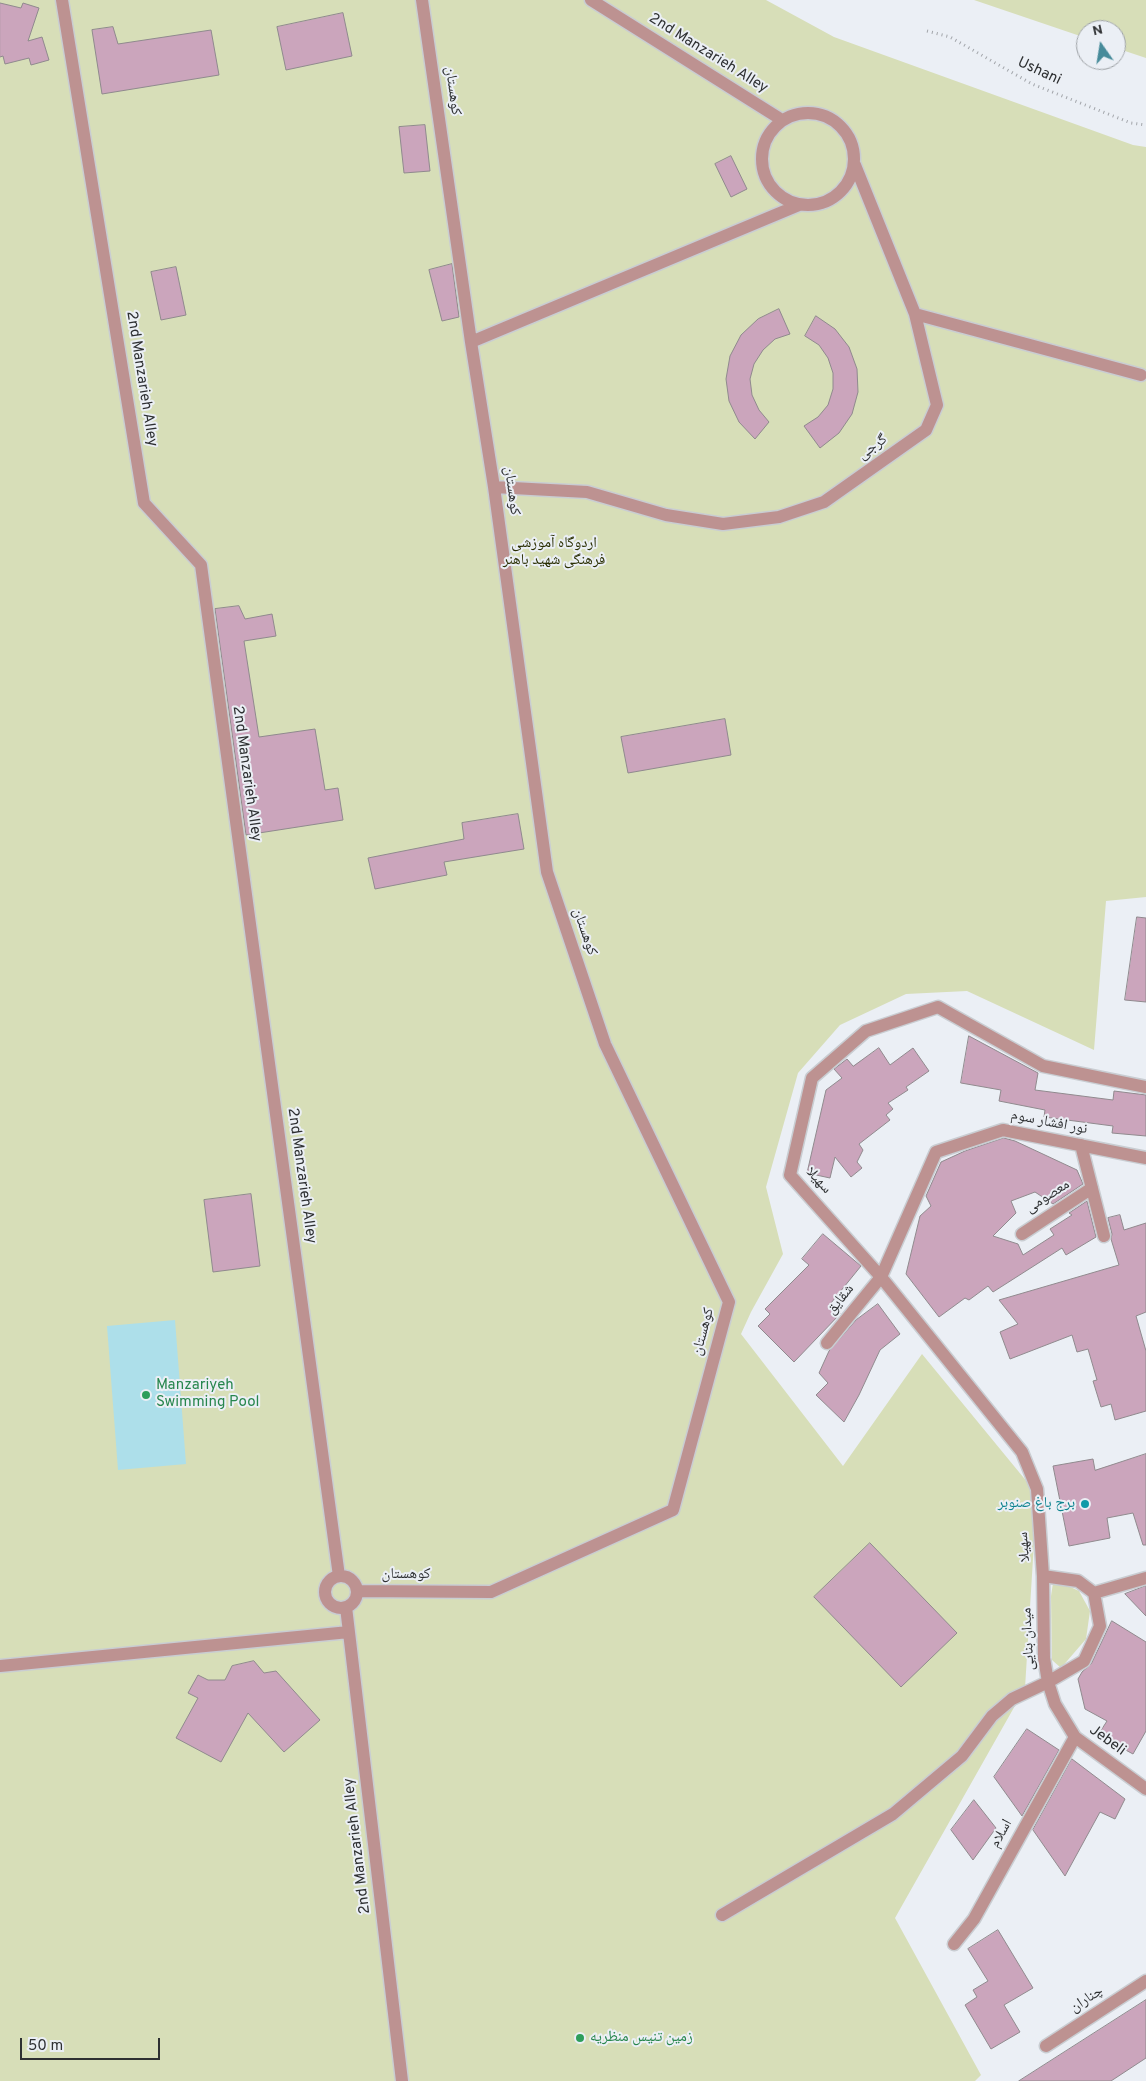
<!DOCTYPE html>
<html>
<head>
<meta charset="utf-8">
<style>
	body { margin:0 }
	#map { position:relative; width:1146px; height:2081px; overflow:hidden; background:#ebeff5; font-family:Overpass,sans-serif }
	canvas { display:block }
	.north { position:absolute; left:1076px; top:20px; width:50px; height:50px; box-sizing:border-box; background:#ebeff5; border:1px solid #9fa3a7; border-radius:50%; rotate:347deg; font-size:14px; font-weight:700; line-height:20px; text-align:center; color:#2e3032 }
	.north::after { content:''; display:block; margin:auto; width:18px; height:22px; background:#478b9a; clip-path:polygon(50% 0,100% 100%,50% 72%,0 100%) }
	.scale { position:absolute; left:20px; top:2038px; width:140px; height:22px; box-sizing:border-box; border:2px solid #2e3032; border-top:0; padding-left:6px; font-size:15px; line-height:18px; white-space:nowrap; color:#2e3032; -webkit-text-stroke:4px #ebeff5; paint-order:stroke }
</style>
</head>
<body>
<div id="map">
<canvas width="1146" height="2081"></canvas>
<div class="north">N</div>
<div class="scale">50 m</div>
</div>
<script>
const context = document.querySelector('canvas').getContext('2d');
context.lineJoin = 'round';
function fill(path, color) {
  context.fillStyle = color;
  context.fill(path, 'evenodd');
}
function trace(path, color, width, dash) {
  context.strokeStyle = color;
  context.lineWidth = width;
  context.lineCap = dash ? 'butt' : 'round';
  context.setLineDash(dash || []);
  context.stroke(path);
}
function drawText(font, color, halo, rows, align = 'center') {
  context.font = font + ' Overpass,"Noto Naskh Arabic",sans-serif';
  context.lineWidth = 4;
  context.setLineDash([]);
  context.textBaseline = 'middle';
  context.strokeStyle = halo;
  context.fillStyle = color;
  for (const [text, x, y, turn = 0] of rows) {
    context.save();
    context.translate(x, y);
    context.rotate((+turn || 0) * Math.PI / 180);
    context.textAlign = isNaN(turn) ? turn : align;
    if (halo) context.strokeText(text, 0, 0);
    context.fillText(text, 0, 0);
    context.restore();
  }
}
const green = new Path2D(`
	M0 0H766L834 37 1133 145 1146 147V897L1106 901 1094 1050 967 991 906 994 840 1025 798 1073 766 1187 783 1254 751 1312 741 1334 843 1466 922 1354 1037 1494 1025 1688 895 1918 981 2075 975 2081H0Z
	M974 0H1146V58L1116 48V30H1086V38Z
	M1053 1583 1066 1585 1079 1591 1090 1611 1086 1639 1061 1668 1052 1660 1051 1596Z`);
const water = new Path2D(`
	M175 1320 186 1464 118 1470 107 1326Z`);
const building = new Path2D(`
	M0 3 21 8 23 3 39 8 28 41 42 37 49 60 31 65 29 58 5 64 3 56 0 57Z
	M343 13 352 56 286 70 277 27Z
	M113 27 118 44 211 30 219 75 102 94 92 30Z
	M425 125 430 171 404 173 399 127Z
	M731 156 747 189 731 197 715 164Z
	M452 264 459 317 442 321 429 270Z
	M176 267 186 315 161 320 151 272Z
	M779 309 790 334 775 339 763 350 754 364 750 379 752 395 759 410 769 422 755 439 739 422 729 401 726 379 730 356 741 335 758 319Z
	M816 316 835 329 849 347 857 369 858 392 852 414 839 433 820 448 804 426 818 417 828 405 833 389V373L828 358 819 345 805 336Z
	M239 606 245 619 272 614 276 636 244 641 259 737 315 729 325 790 338 788 343 820 246 835 215 609Z
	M725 719 731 755 628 773 621 737Z
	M518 814 524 849 444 862 447 875 375 889 368 858 464 839 462 823Z
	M1137 917 1146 918V1002L1125 1000Z
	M969 1036 1038 1073 1035 1090 1113 1100 1114 1091 1146 1095V1136L1112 1133 1113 1126 1044 1117 1045 1110 999 1101 1001 1090 961 1083Z
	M879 1048 890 1065 913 1048 929 1071 906 1087 908 1090 888 1103 893 1109 886 1115 890 1120 859 1144 863 1150 857 1162 862 1168 851 1177 835 1157 830 1178 807 1173 826 1090 842 1078 834 1069 847 1059 853 1066Z
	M1004 1138 1015 1141 1077 1170 1083 1184 1053 1204 1035 1192 1011 1201 1016 1213 993 1236 1018 1244 1023 1255 1054 1235 1050 1229 1072 1215 1069 1213 1087 1201 1096 1237 1066 1255 1062 1248 993 1292 988 1286 969 1300 965 1298 939 1317 906 1274 920 1216 931 1206 926 1196 941 1162 965 1151Z
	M251 1194 260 1266 213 1272 204 1200Z
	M1120 1215 1124 1230 1146 1223V1312L1136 1316 1146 1351V1411L1115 1420 1111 1404 1101 1407 1093 1381 1097 1380 1088 1349 1077 1352 1072 1335 1010 1359 1000 1332 1018 1324 999 1300 1119 1265 1111 1239 1112 1234 1108 1218Z
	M823 1234 861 1266 831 1303 841 1313 794 1362 758 1326 770 1314 765 1309 809 1265 802 1259Z
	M878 1304 900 1334 880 1350 859 1395 844 1422 816 1395 828 1383 819 1373 829 1351 856 1320Z
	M1146 1454V1545H1143L1133 1513 1107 1518 1110 1538 1069 1546 1053 1466 1093 1459 1095 1470Z
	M870 1543 957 1633 901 1687 814 1597Z
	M1146 1586V1616L1125 1594Z
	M1112 1621 1146 1642V1731L1133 1754 1098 1735 1107 1721 1085 1709 1078 1679 1082 1672 1091 1664Z
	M254 1661 264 1673 276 1671 320 1720 284 1752 248 1713 221 1762 176 1738 198 1698 188 1693 198 1675 208 1680H225L232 1666Z
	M1027 1729 1059 1750 1022 1816 994 1777Z
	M1072 1759 1125 1799 1115 1819 1100 1812 1065 1876 1033 1830Z
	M974 1800 996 1828 973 1860 951 1830Z
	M998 1930 1033 1988 1004 2005 1020 2032 991 2049 965 2005 977 1997 973 1990 988 1981 968 1949Z
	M1146 2000V2058L1111 2081H1019Z`);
const path = new Path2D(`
	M927 31 950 37 1032 84 1131 123 1146 125`);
const minor = new Path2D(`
	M62 0 144 503 201 565 339 1576
	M591 0 782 120
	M762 159a46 46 0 1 1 92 0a46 46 0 1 1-92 0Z
	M855 165 915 314
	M471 342 799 205
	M494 487 587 492 666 515 723 524 779 517 824 502 926 430 937 405 915 314 1141 375
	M1081 1145 1104 1236
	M1022 1234 1092 1188
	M827 1343 881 1277 936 1152 1003 1130 1146 1158
	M1043 1576 1078 1581 1094 1593 1100 1626 1084 1661 1048 1682 1044 1658 1043 1576 1037 1489 1022 1452 881 1277 790 1175 812 1078 866 1031 938 1007 1043 1066 1146 1087
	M325 1592a16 16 0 1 1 32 0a16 16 0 1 1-32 0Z
	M357 1591 491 1592 673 1510 729 1302 605 1044 547 872 494 487 471 342 422 0
	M1094 1593 1146 1578
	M346 1607 402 2081
	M0 1666 349 1632
	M722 1915 893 1814 962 1756 992 1716 1012 1699 1048 1682 1055 1704 1075 1737 1146 1789
	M954 1944 974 1919 1075 1737
	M1046 2046 1146 1981`);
const markers = [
	[146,1395,5,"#2e9e5b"],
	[1085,1504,5,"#0f9aa8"],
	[580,2038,5,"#2e9e5b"]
];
const streetNames = [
	["2nd Manzarieh Alley",708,54,32],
	["Ushani",1039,72,25],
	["کوهستان",452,91,82],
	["2nd Manzarieh Alley",141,379,81],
	["گرجی",873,448,-36],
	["کوهستان",511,491,82],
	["2nd Manzarieh Alley",246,774,82],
	["کوهستان",584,932,71],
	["نور افشار سوم",1049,1123,11],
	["2nd Manzarieh Alley",301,1176,82],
	["سهیلا",818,1181,48],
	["معصومی",1048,1197,-33],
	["شقایق",841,1300,-51],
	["کوهستان",704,1332,-75],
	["سهیلا",1025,1547,-94],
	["کوهستان",406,1575],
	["میدان بنایی",1029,1639,-93],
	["Jebeli",1107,1741,36],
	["اسلام",1002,1834,-61],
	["2nd Manzarieh Alley",358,1846,-97],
	["چناران",1087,2000,-33]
];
const parkNames = [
	["اردوگاه آموزشی",554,544],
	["فرهنگی شهید باهنر",554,561]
];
const leisureNames = [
	["Manzariyeh",156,1386],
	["Swimming Pool",156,1403],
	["زمین تنیس منظریه",590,2038]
];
const cultureNames = [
	["برج باغ صنوبر",1075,1504]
];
fill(green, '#d7deb8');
fill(water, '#addfea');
fill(building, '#cba5bc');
trace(building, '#908a8e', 1);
trace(minor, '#c9cdd2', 15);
trace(path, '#a2a5aa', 3, [1, 4]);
trace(minor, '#bd9291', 12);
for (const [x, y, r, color] of markers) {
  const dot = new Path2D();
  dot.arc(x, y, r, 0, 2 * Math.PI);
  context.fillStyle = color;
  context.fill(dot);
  trace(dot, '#ebeff5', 2);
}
drawText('15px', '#2e3032', '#ebeff5', streetNames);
drawText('15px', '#292e00', '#ebeff5', parkNames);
drawText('15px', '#27864d', '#ebeff5', leisureNames, 'left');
drawText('15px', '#0d838f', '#ebeff5', cultureNames, 'right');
</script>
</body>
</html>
